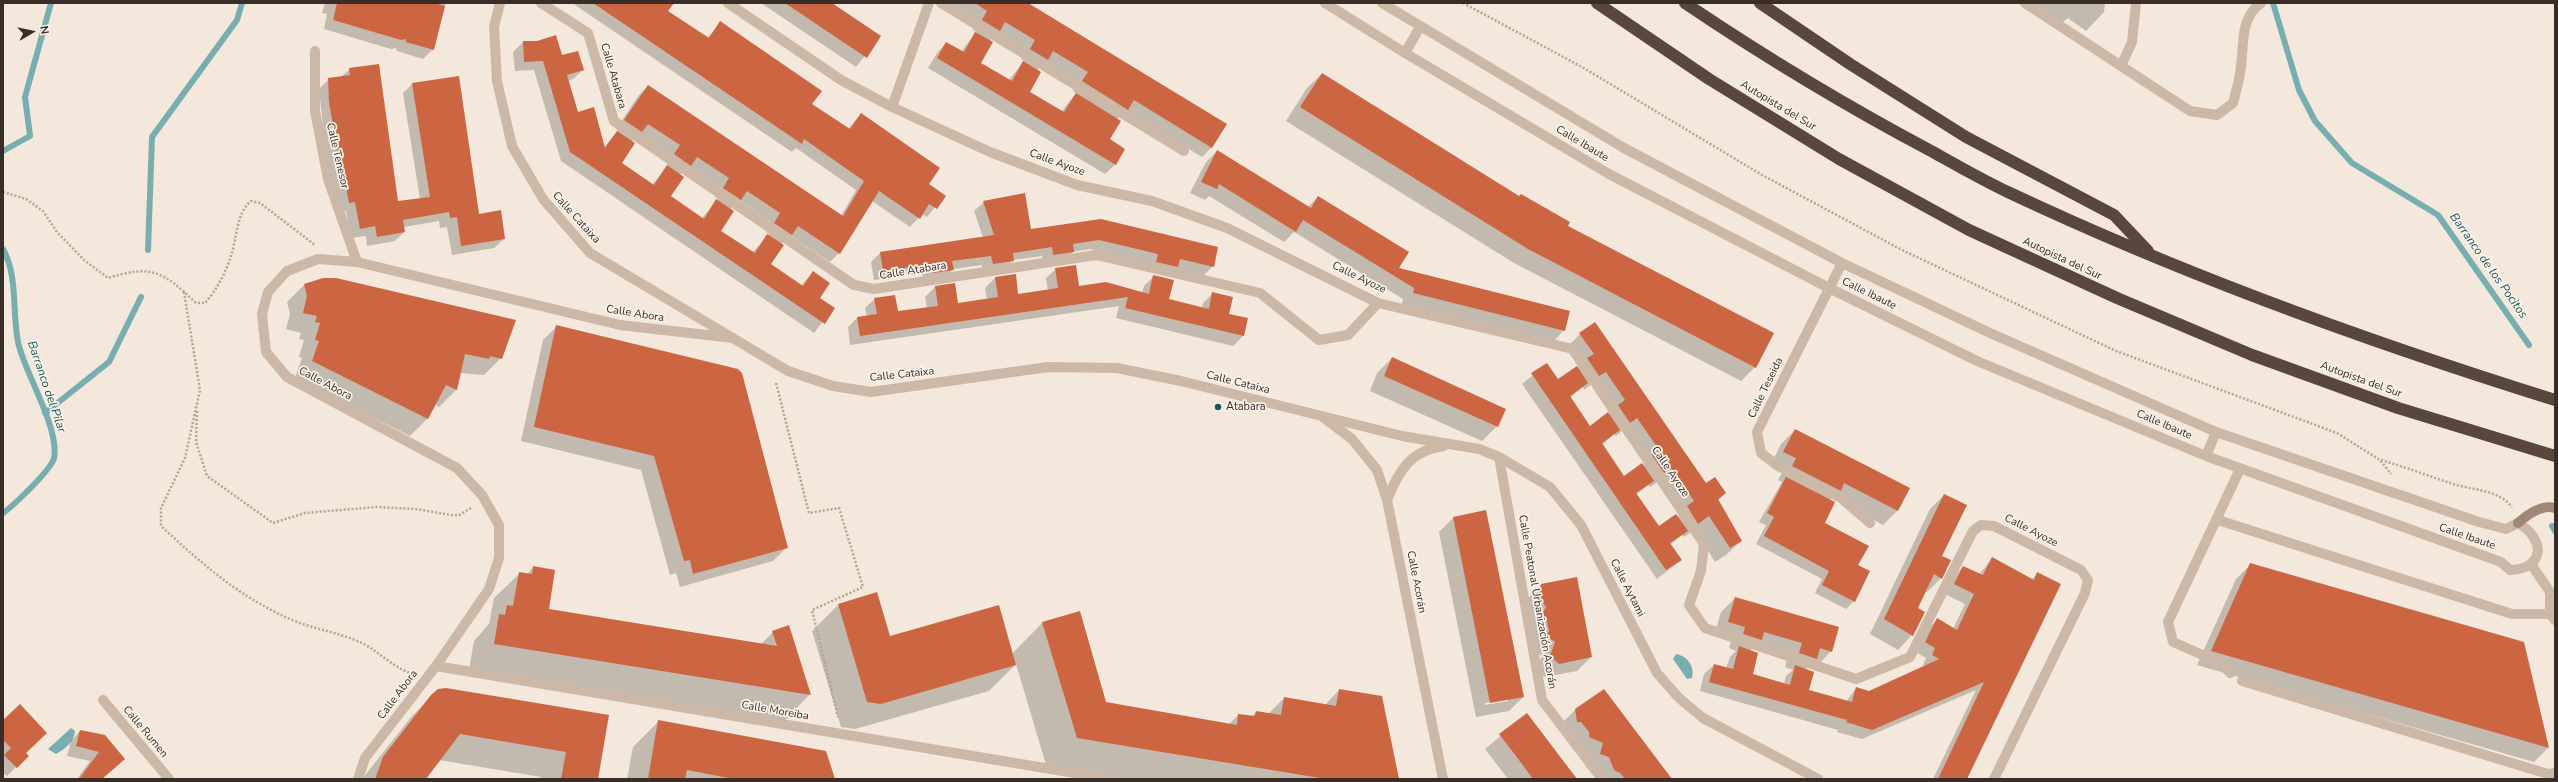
<!DOCTYPE html>
<html>
<head>
<meta charset="utf-8">
<style>
	body { margin:0 }
	#map { position:relative; width:2558px; height:782px; overflow:hidden; background:#f3e8db; font-family:"Nunito Sans",sans-serif }
	canvas { display:block }
	.frame { position:absolute; inset:0; border:4px solid #382d27; pointer-events:none }
	.north { position:absolute; left:12px; top:12px; width:40px; height:40px; -webkit-text-stroke:3px #faf2e8; paint-order:stroke; rotate:81deg; font-size:11px; font-weight:700; line-height:16px; text-align:center; color:#382d27 }
	.north::after { content:''; display:block; margin:auto; width:14px; height:18px; background:#382d27; clip-path:polygon(50% 0,100% 100%,50% 72%,0 100%) }
</style>
</head>
<body>
<div id="map">
<canvas width="2558" height="782"></canvas>
<div class="frame"></div>
<div class="north">N</div>
</div>
<script>
const context = document.querySelector('canvas').getContext('2d');
context.lineJoin = 'round';
function fill(path, color) {
  context.fillStyle = color;
  context.fill(path, 'evenodd');
}
function trace(path, color, width, dash) {
  context.strokeStyle = color;
  context.lineWidth = width;
  context.lineCap = dash ? 'butt' : 'round';
  context.setLineDash(dash || []);
  context.stroke(path);
}
function drawText(font, color, halo, rows, align = 'center') {
  context.font = font + ' "Nunito Sans",sans-serif';
  context.lineWidth = 3.5;
  context.setLineDash([]);
  context.textBaseline = 'middle';
  context.strokeStyle = halo;
  context.fillStyle = color;
  for (const [text, x, y, turn = 0] of rows) {
    context.save();
    context.translate(x, y);
    context.rotate((+turn || 0) * Math.PI / 180);
    context.textAlign = isNaN(turn) ? turn : align;
    if (halo) context.strokeText(text, 0, 0);
    context.fillText(text, 0, 0);
    context.restore();
  }
}
const water = new Path2D(`
	M1676 654C1688 656 1695 667 1692 678L1687 679 1673 659Z
	M71 728 75 731C74 742 66 748 56 754L48 749Z`);
const shadow = new Path2D(`
	M325 3H446L433 49 423 59 397 51 396 48 391 49 324 29 327 14 322 13Z
	M572 3H673L667 12 707 38 721 23 811 104 848 129 861 114 927 184 944 196 927 217 922 214 910 227 872 201 839 253 830 262 790 235 781 244 769 264 801 286 813 272 819 298 833 308 814 333 561 161 534 70 515 71 513 52 523 42H537L583 70 573 79 568 81 577 113 604 147 618 131 616 129 639 95 648 86 841 216 856 190 796 148 792 152ZM640 133 672 155 666 163 668 165 652 185 620 163 631 142ZM689 166 720 188 715 197 718 199 702 218 670 197 680 175ZM739 200 772 223 766 232 769 234 752 253 720 231 730 209Z
	M761 3H830L880 37 856 67Z
	M950 3H1026L1226 125 1211 148 1202 157 1126 111 1117 119 1108 139 1124 149 1115 165 1105 174 928 68 937 53 946 43 961 52 976 32 973 30 978 21ZM997 32 1026 50 1021 59 1024 61 1009 80 980 63 989 41ZM1045 61 1079 82 1073 91 1076 93 1061 112 1029 92 1037 70Z
	M2020 3H2105L2104 12 2086 31 2068 18 2055 28Z
	M350 69 397 202 420 199 403 93 413 83 478 215 504 239 494 248 452 255 447 227 440 228 439 221 404 227V232L395 241 367 246 366 236 351 238 346 211 340 212 325 145 319 89 329 79 341 77Z
	M1322 74 1567 227 1755 367 1741 381 1514 263 1286 121 1307 88Z
	M1217 151 1308 207 1318 197 1397 269 1564 330 1553 342 1402 304 1403 299 1294 232 1284 242 1209 196 1205 200 1190 193 1206 162Z
	M984 202 1030 231 1101 220 1213 266 1203 276 1089 249 1073 252 1064 261 1044 264 1042 256 1013 260 1003 270 983 273 982 265 953 269 943 279 923 282 922 273 874 280 871 262 881 252 983 237 974 211Z
	M1056 269 1078 287 1142 293 1144 286 1154 276 1168 300 1202 308 1203 303 1213 293 1228 314 1246 319 1243 336 1233 346 1116 318 1119 306 850 345 848 327 857 318 867 317 865 308 875 299 897 312 927 309 925 297 935 287 955 284 957 304 987 300 985 288 995 278 1015 275 1017 295 1048 291 1046 278Z
	M304 285 501 358 484 375 460 373 456 390 439 407 435 404 427 419 410 436 295 378 302 358 299 357 304 340 299 339 301 333 286 329 290 314 287 302Z
	M557 326 787 547 773 561 680 587 676 573 670 575 641 470 521 441 543 340Z
	M1580 334 1705 485 1725 493 1718 501 1741 541 1726 555 1715 562 1695 529 1684 537 1682 535 1670 545 1681 560 1657 579 1522 384 1547 364 1558 380 1578 369 1579 368 1566 348ZM1591 385 1610 414 1590 427 1570 398 1583 387 1584 390ZM1622 431 1645 464 1624 477 1602 445 1614 434 1616 436ZM1657 482 1679 515 1659 528 1636 495 1648 485 1650 487Z
	M1392 358 1505 409 1497 426 1482 441 1370 391 1377 373Z
	M1795 430 1909 489 1897 511 1883 525 1832 498 1829 501 1823 524 1857 566 1854 601 1846 609 1815 593 1822 579 1756 544 1766 525 1759 522 1782 482 1778 480 1782 473 1770 466 1781 444Z
	M1944 495 1941 578 1927 592 1924 591 1916 608 1912 635 1898 650 1870 634 1930 509Z
	M1454 517 1523 697 1509 711 1476 717 1439 532ZM1508 699V701L1485 705V703Z
	M1992 558 2031 580 2037 574 1966 779H1933L1976 690 1862 739 1837 732 1838 730 1700 691 1704 674 1714 665 1726 668 1730 657 1736 651 1729 648 1731 641 1714 636 1721 612 1735 598 1831 651 1817 666 1811 664 1805 670 1807 691 1846 702 1856 688 1870 692 1925 666 1923 665 1926 658 1916 652 1927 629 1937 620 1953 629 1965 604 1945 594 1953 577 1963 567 1979 575ZM1753 647 1788 657 1785 667 1793 670 1786 676 1784 684 1752 675 1750 651Z
	M2251 564 2523 643 2548 748 2534 762 2197 665 2236 579Z
	M534 567 547 609 760 645 773 632 810 694 785 720 469 670 474 641 489 624 494 598 520 573 527 574Z
	M1542 585 1591 657 1577 671 1544 677 1536 670 1542 656 1532 650 1527 599Z
	M876 594 889 637 1012 654 1042 623 1105 703 1229 724 1238 715 1251 717 1256 712 1268 714 1284 698 1325 705 1339 690 1398 779H1116L1047 768 1016 664 989 691 855 729 841 727 812 631 838 605Z
	M438 690 608 716 598 779H540L541 777 439 760 425 779H362L412 716Z
	M1575 710 1671 779H1598L1595 771 1586 768 1589 758 1567 736H1563L1561 724Z
	M1527 714 1577 779H1508L1485 749Z
	M3 722 27 756 7 776 3 773Z
	M658 722 834 779H627L633 747Z
	M80 731 104 736 101 779H77L90 761 67 756 71 741Z`);
const stream = new Path2D(`
	M2273 3 2299 90 2315 121 2352 163 2438 215 2529 345
	M3 151 30 136 25 97 51 3
	M3 249C18 276 12 311 18 342 24 372 60 428 54 458 52 469 13 506 3 513
	M148 250 152 137 237 20 242 3
	M45 413 109 362 141 297
	M2552 526 2555 531`);
const building = new Path2D(`
	M337 3H434L445 6 434 50 406 42V39L401 40 333 20Z
	M593 3H674L668 11 709 38 720 21 822 91 812 104 850 129 861 113 940 168 929 184 946 196 937 209 929 204 920 219 879 191 840 254 798 226 792 235 774 223 780 213 747 191 741 200 723 188 729 178 697 157 691 166 674 154 680 145 648 124 642 132 624 120 648 85 843 216 864 181 804 139 802 144Z
	M785 3H832L881 36 867 58Z
	M975 3H1028L1227 124 1212 148 1134 100 1128 110 1082 81 1088 72 1053 51 1048 60 1030 49 1035 40 1005 22 1000 31 982 20 987 11Z
	M975 32 993 42 981 63 1012 81 1023 61 1041 72 1030 92 1064 112 1076 93 1121 121 1110 139 1125 149 1116 165 937 58 946 42 964 52Z
	M556 35 562 55 578 51 584 70 567 75 578 112 594 107 605 148 617 131 635 143 622 163 654 185 667 165 684 177 671 196 704 219 716 199 734 211 721 231 755 253 767 234 784 245 771 264 803 286 813 271 830 283 820 298 835 308 825 324 570 152 543 61 524 62 523 41H537Z
	M379 64 398 201 430 197 412 83 459 76 479 214 501 210 505 239 461 246 457 217 450 218 449 212 403 220 405 232 377 237 375 226 360 229 355 202 349 203 344 176 342 177 329 102 328 78 350 75 349 68Z
	M1322 73 1519 196 1521 194 1570 222 1568 226 1774 333 1756 368 1528 249 1300 107Z
	M1217 150 1311 208 1318 196 1409 252 1399 268 1570 311 1565 331 1413 293 1414 288 1303 220 1296 232 1219 184 1217 189 1201 182Z
	M1025 193 1031 229 1101 219 1218 247 1214 267 1180 259 1178 267 1156 262 1158 254 1099 240 1073 244 1074 252 1053 255 1052 247 1013 253 1014 261 993 264 991 256 952 261 954 270 933 273 931 264 883 271 880 252 994 235 983 201Z
	M1076 265 1079 286 1106 282 1149 294 1153 275 1174 280 1169 299 1209 309 1212 292 1233 297 1229 314 1248 318 1244 336 1125 308 1128 297 860 336 857 317 877 314 874 298 895 295 898 311 938 306 935 286 955 283 958 303 998 297 995 277 1016 274 1018 294 1058 288 1055 268Z
	M323 278H336L516 320 502 359 490 356 489 359 465 354 457 390 446 385 428 419 312 361 319 341 315 340 320 323 315 322 317 316 303 313 307 296 304 284Z
	M1595 322 1706 483 1715 477 1726 493 1718 499 1742 541 1730 548 1709 516 1698 524 1687 506 1694 501 1671 468 1664 473 1652 455 1659 450 1637 418 1630 423 1618 405 1625 400 1606 372 1599 376 1587 358 1594 354 1579 333Z
	M556 325 738 369 742 373 788 548 693 574 690 560 684 561 654 456 534 427Z
	M1392 357 1506 409 1498 427 1384 376Z
	M1547 363 1558 379 1577 366 1588 383 1570 396 1590 426 1608 412 1620 430 1602 443 1624 476 1642 463 1654 481 1636 493 1659 526 1676 514 1688 531 1670 543 1682 560 1666 570 1531 373Z
	M1795 429 1910 488 1898 511 1844 483 1841 491 1792 466 1796 458 1783 452Z
	M1786 477 1835 502 1825 523 1869 546 1858 565 1870 571 1855 602 1822 585 1829 571 1764 536 1774 517 1767 513Z
	M1944 494 1967 505 1942 556 1951 560 1942 579 1934 574 1918 608 1925 612 1913 636 1884 619Z
	M1486 510 1524 697 1490 703 1453 517Z
	M1992 557 2034 580 2037 572 2061 584 1967 779H1938L1984 682 1872 730 1846 722 1847 720 1709 682 1714 664 1733 669 1739 646 1758 653 1753 674 1790 685 1795 665 1814 672 1809 690 1852 702 1856 687 1869 691 1939 659 1932 655 1935 648 1925 642 1937 618 1957 630 1974 594 1954 584 1963 566 1983 575Z
	M2250 563 2524 642 2549 748 2211 651Z
	M533 566 555 570 549 609 777 646 772 631 789 625 811 695 494 644 499 614 505 615 507 605 513 606 519 572 532 574Z
	M1577 577 1592 657 1559 664 1550 656 1555 642 1546 636 1549 631 1546 618 1542 614 1546 607 1538 595 1541 584Z
	M877 592 890 636 999 605 1016 665 881 704 867 702 838 604Z
	M1735 597 1839 627 1832 652 1820 648 1817 659 1799 653 1802 643 1764 632 1762 640 1743 634 1745 627 1728 622Z
	M1080 611 1106 702 1237 725 1238 714 1255 716 1256 711 1281 715 1284 697 1336 706 1339 689 1382 696 1399 779H1326L1077 738 1042 622Z
	M446 688 609 715 598 779H561L566 752 460 734 426 779H375L383 757 431 695 438 689Z
	M1604 689 1672 779H1625L1620 773 1614 770 1609 757 1600 754 1603 743 1589 737V732L1581 722H1577L1575 709Z
	M20 704 47 733 26 753 29 756 17 768 4 755 11 748 3 740V720Z
	M1527 713 1561 758 1577 779H1533L1516 756 1499 734Z
	M658 720 826 751 835 779H734L687 770 685 779H648Z
	M80 730 105 735 125 759 102 779H79L99 752 76 746Z`);
const path = new Path2D(`
	M1463 3 1582 67 1762 175 1902 250 2116 351 2337 433 2380 460 2391 474
	M3 192 26 199 43 211 57 232 84 260 108 278C153 264 163 272 196 303H205C216 291 226 272 231 256 237 239 236 213 251 201L260 203 315 245
	M184 292 200 390 185 458 161 508V526C203 565 243 600 297 622 319 630 344 634 364 644 380 653 392 666 410 673
	M776 383 809 513 839 508 863 587 812 610 838 717
	M197 411 196 442 207 476 273 523 305 513 377 507 416 509 451 515H459L471 508
	M2381 460C2405 467 2429 476 2453 484 2473 490 2499 490 2512 507`);
const lane = new Path2D(`
	M2121 66 2132 42 2136 3
	M2218 520 2512 614H2550
	M2531 564 2550 592V614L2555 620
	M2230 673 2223 664 2173 642 2168 622 2240 469
	M2242 681 2548 774 2555 773`);
const street = new Path2D(`
	M500 3 494 27 497 81 512 146 543 199 590 253 788 371 833 386 871 392 1048 367 1117 368 1181 381 1402 436 1479 449 1499 457 1550 487 1581 525 1657 673 1679 698 1703 718 1818 779
	M541 3 588 33 614 121 854 285 874 289 1096 255 1260 293 1319 340 1348 335 1378 303
	M728 3 841 80 892 107 990 152 1077 185 1152 201 1227 228 1378 303 1573 349 1704 544 1701 571 1689 605 1705 628 1856 679 1910 657 1973 531 1981 525 1994 526 2081 570 2088 580 2085 593 1994 779
	M941 3 1184 151
	M1325 3 1405 53 1609 174 1829 288 1977 361 2206 456 2501 562 2510 570C2545 569 2546 539 2518 523L2506 529 2479 522 2216 432 1990 333 1842 263 1624 148 1382 3
	M2025 3 2190 111 2217 115 2233 103C2236 91 2240 79 2241 66 2244 44 2240 18 2261 3
	M315 51V111L328 179 357 262
	M1405 53 1420 27
	M892 107 929 3
	M1842 263 1757 432 1761 453 1778 466 1841 498 1870 523
	M1324 418 1352 439 1377 470 1387 500 1443 779
	M2206 456 2216 432
	M1499 457 1542 700 1602 779
	M1387 500C1399 470 1411 450 1444 446
	M436 666 1110 779
	M103 700 169 779
	M358 779 365 758 436 666 489 589 499 558V525L482 495 457 468 287 377 266 352 262 314 268 292 287 271 318 259 357 262 620 325 733 338`);
const secondary = new Path2D(`
	M2518 523C2527 515 2542 504 2555 508`);
const highway = new Path2D(`
	M1597 3 1709 79 1839 159 1969 230 2117 298 2252 355 2398 408 2555 456
	M1685 3C1765 57 1848 107 1933 152 1958 166 1984 181 2010 193 2186 276 2369 342 2555 400
	M1760 3 1850 64 1966 137 2114 215 2148 251`);
const markers = [
	[1218,407,4,"#1b565b"]
];
const streetNames = [
	["Calle Atabara",613,76,74],
	["Autopista del Sur",1778,106,31],
	["Calle Ibaute",1582,144,31],
	["Calle Tenesor",337,156,77],
	["Calle Ayoze",1057,163,20],
	["Calle Cataixa",576,218,48],
	["Autopista del Sur",2062,259,25],
	["Calle Atabara",913,271,-9],
	["Calle Ayoze",1359,278,26],
	["Calle Ibaute",1869,294,26],
	["Calle Abora",635,314,9],
	["Calle Cataixa",902,375,-6],
	["Autopista del Sur",2361,380,20],
	["Calle Cataixa",1238,383,14],
	["Calle Abora",325,384,28],
	["Calle Teseida",1766,388,-64],
	["Calle Ibaute",2164,425,23],
	["Calle Ayoze",1670,472,56],
	["Calle Ayoze",2031,531,27],
	["Calle Ibaute",2467,537,19],
	["Calle Acorán",1416,582,79],
	["Calle Aytami",1627,588,63],
	["Calle Peatonal Urbanización Acorán",1537,602,80],
	["Calle Abora",398,695,-53],
	["Calle Moreiba",775,711,10],
	["Calle Rumen",145,732,50]
];
const poiNames = [
	["Atabara",1226,407]
];
const waterNames = [
	["Barranco de los Pocitos",2488,266,55],
	["Barranco del Pilar",46,387,71]
];
fill(water, '#79aeb1');
fill(shadow, '#0003');
trace(stream, '#79aeb1', 6);
fill(building, '#cc6541');
trace(path, '#b8a290', 2.5, [2, 2]);
trace(lane, '#ccb8a6', 10);
trace(street, '#ccb8a6', 10);
trace(secondary, '#a08777', 10);
trace(highway, '#59473e', 12);
for (const [x, y, r, color] of markers) {
  const dot = new Path2D();
  dot.arc(x, y, r, 0, 2 * Math.PI);
  context.fillStyle = color;
  context.fill(dot);
  trace(dot, '#faf2e8', 1.5);
}
drawText('11px', '#382d27', '#faf2e8', streetNames);
drawText('11px', '#382d27', '#faf2e8', poiNames, 'left');
drawText('italic 12px', '#1b565b', '#faf2e8', waterNames);
</script>
</body>
</html>
